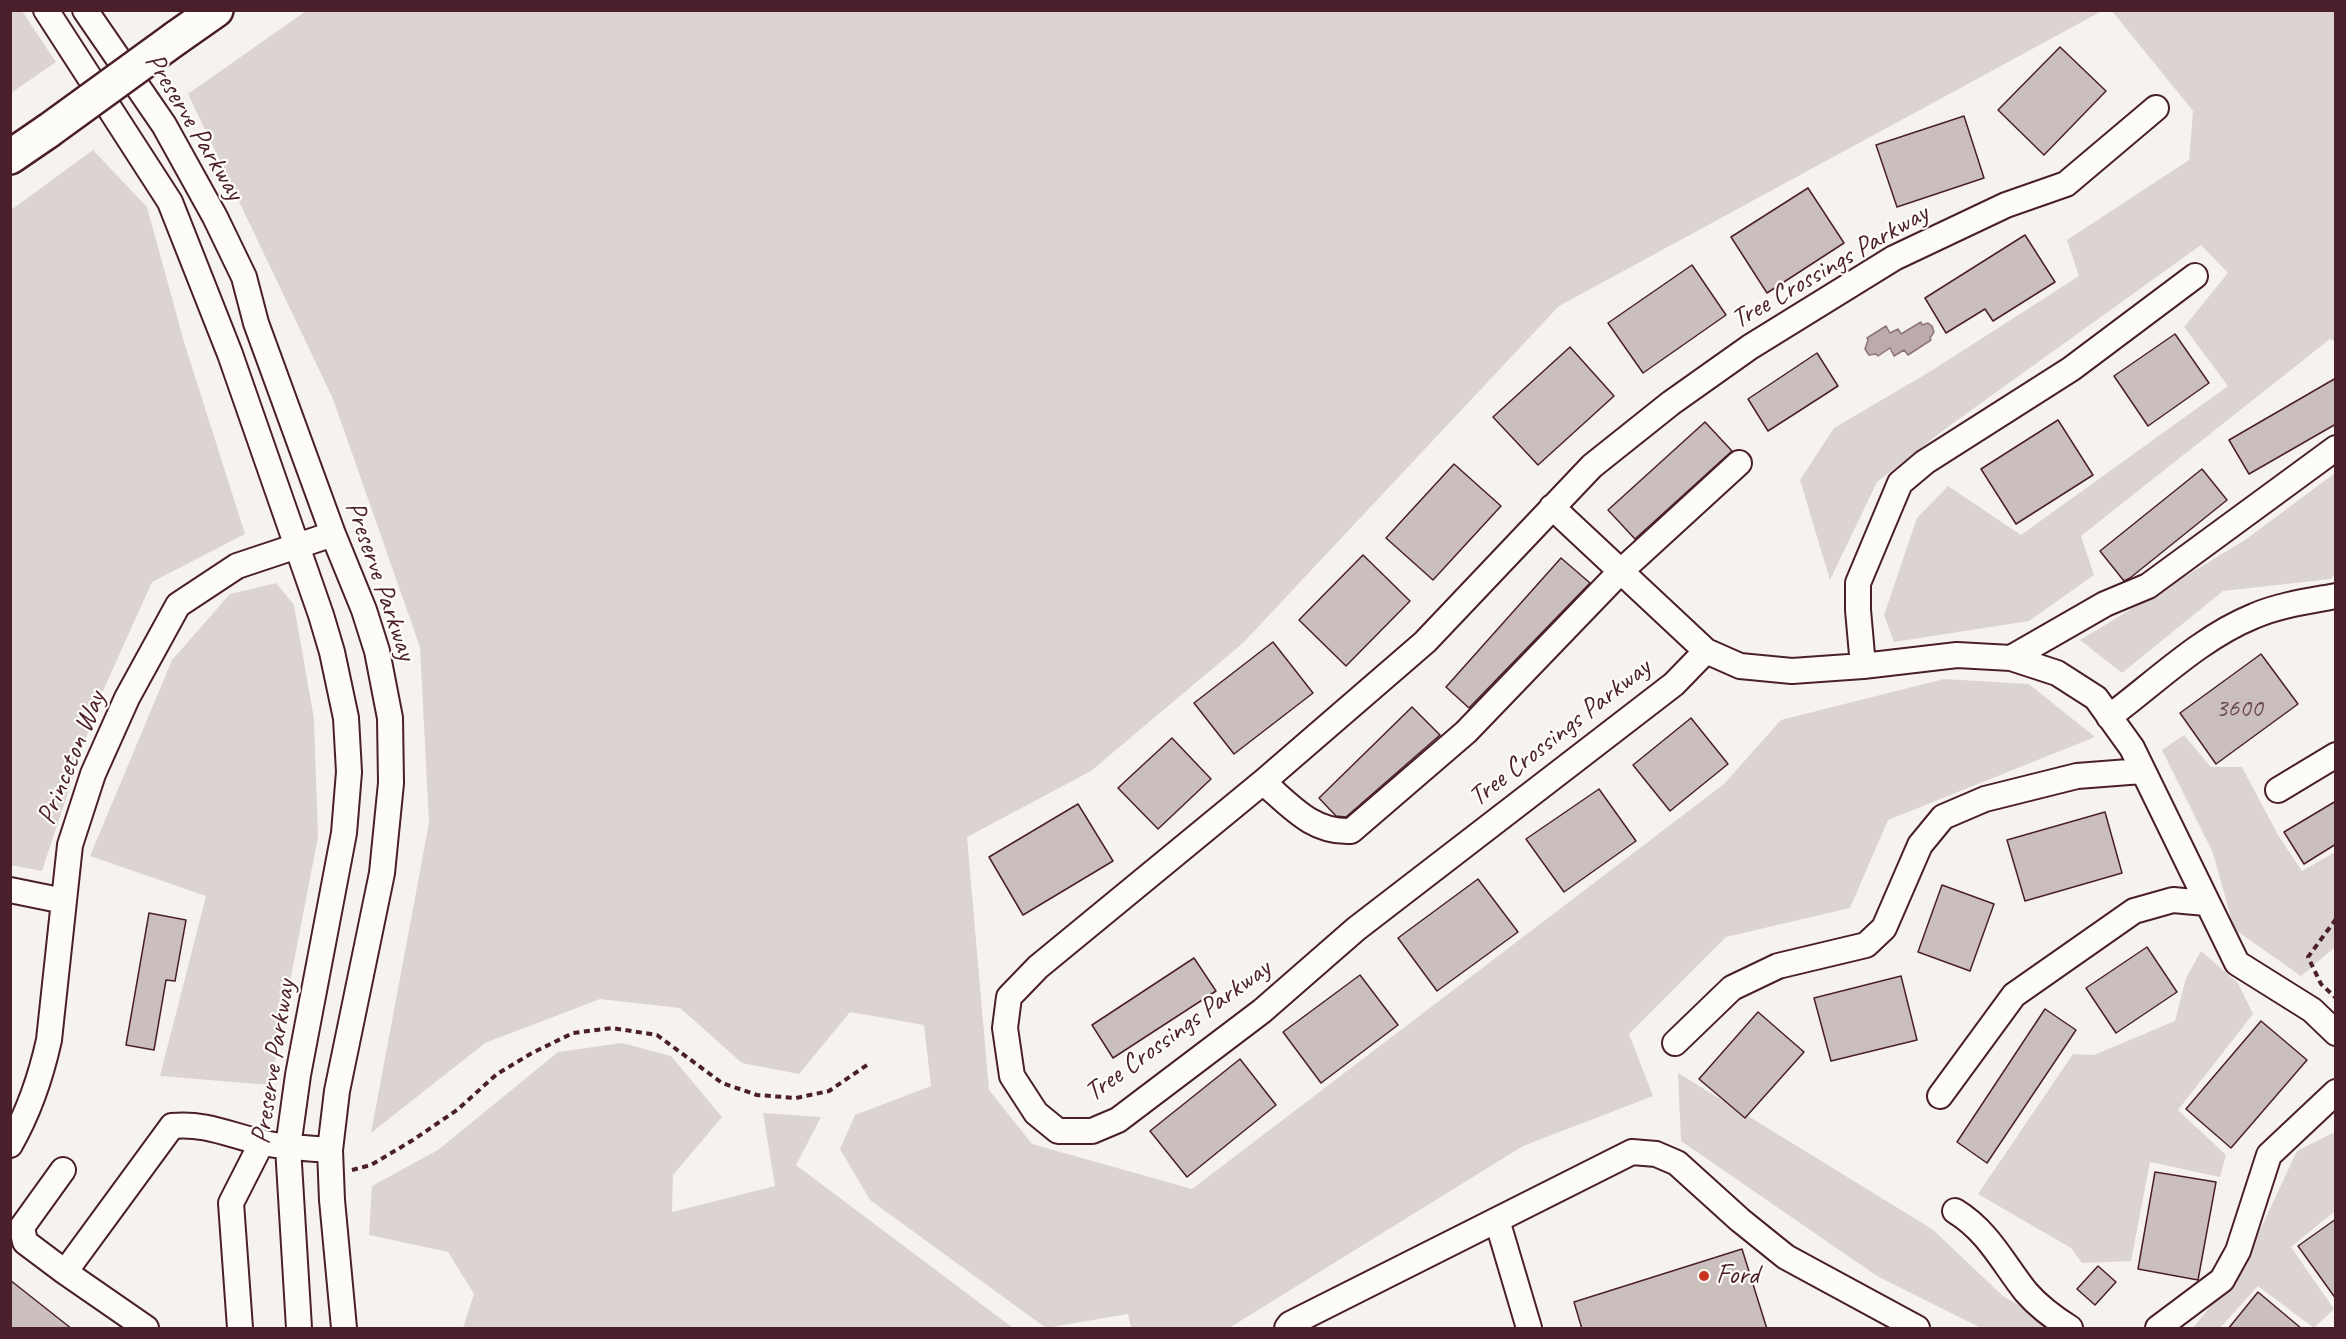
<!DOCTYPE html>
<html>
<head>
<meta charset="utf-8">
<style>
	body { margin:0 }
	#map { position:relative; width:2346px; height:1339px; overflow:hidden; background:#f6f3ef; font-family:Caveat,sans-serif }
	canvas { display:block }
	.frame { position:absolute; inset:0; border:12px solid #4a1f2b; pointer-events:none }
</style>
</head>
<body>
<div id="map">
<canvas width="2346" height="1339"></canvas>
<div class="frame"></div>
</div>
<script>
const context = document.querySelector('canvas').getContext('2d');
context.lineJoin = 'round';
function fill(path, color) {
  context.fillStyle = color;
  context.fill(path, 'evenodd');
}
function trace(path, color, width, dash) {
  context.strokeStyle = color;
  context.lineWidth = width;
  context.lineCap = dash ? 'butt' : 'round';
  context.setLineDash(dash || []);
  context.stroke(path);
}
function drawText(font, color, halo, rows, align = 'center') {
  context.font = font + ' Caveat,sans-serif';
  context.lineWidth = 4.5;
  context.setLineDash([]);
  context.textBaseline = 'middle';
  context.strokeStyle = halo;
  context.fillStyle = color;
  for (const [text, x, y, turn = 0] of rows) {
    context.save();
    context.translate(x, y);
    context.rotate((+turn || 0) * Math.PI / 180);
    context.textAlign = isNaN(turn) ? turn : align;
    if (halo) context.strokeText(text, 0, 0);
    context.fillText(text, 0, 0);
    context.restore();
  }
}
const green = new Path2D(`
	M11 10 22 11 56 62 11 93Z
	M306 11H2102L1559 306 1243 643 1091 771 967 837 989 1090 1032 1144 1192 1189 1724 784 1781 720 1944 679 2029 684 2095 737 1888 820 1850 908 1726 937 1629 1034 1653 1096 1523 1146 1229 1328H1131L1128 1314 1046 1328 870 1200 840 1149 855 1115 931 1086 924 1025 850 1012 799 1074 742 1063 680 1008 600 999 485 1043 371 1133 429 823 420 647 333 399 188 94Z
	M2112 11H2335V341L2330 339 2081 536 2094 575 2029 621 1894 642 1884 615 1917 518 1948 486 2021 535 2228 386 2184 327 2228 273 2201 245 1945 429 1877 482 1830 580 1800 480 1834 428 1931 371 2079 276 2067 240 2189 160 2193 111Z
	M93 150 147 207 184 342 245 534 152 582 98 702 42 871 10 865 11 210Z
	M2335 473 2336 572 2331 579 2223 591 2122 673 2080 640 2245 540Z
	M276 583 294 605 314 719 318 837 270 1085 160 1076 206 896 90 856 172 660 230 594Z
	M2184 735 2211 767H2242L2278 835 2302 871 2335 852V947L2301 976 2234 929 2213 853 2162 750Z
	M2201 951 2238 983 2253 1014 2178 1110 2226 1155 2220 1177 2150 1162 2131 1261 2082 1263 2071 1248 1978 1194 2073 1054 2094 1055 2175 1021 2186 978Z
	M622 1043 671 1056 722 1117 673 1175 672 1212 775 1186 763 1113 821 1117 796 1165 1013 1328H463L474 1294 448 1252 369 1235 372 1186 438 1150 558 1052Z
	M1678 1073 1932 1229 2003 1296 2058 1328H1981L1877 1276 1681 1141Z
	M2335 1132V1211L2291 1247 2334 1309 2314 1328 2258 1286 2220 1328H2193L2244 1264 2297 1151Z`);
const water = new Path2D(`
	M1921 322 1922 325 1928 323 1932 326 1934 332 1930 338 1931 340 1908 355 1904 350 1894 356 1890 348 1878 356 1876 354 1869 355 1865 349 1868 340 1867 338 1886 326 1890 333 1898 329 1901 334Z`);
const building = new Path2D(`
	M2060 47 2106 91 2044 155 1998 110Z
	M1964 116 1984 178 1897 207 1876 145Z
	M1808 188 1844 243 1767 293 1731 237Z
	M2025 235 2055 282 1993 321 1985 309 1946 333 1925 298Z
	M1692 265 1726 315 1643 373 1608 323Z
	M2175 334 2209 383 2148 426 2114 376Z
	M1570 347 1614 396 1538 465 1493 417Z
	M1817 353 1838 386 1768 431 1748 399Z
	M2336 378V424L2249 474 2229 440Z
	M2058 420 2093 475 2016 524 1981 469Z
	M1705 422 1732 451 1635 539 1608 510Z
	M1454 464 1501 506 1433 580 1386 538Z
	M2202 469 2227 500 2130 578 2124 581 2100 551Z
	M1363 555 1410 601 1346 666 1299 620Z
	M1561 558 1590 583 1469 708 1446 687Z
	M1273 642 1313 693 1234 754 1194 703Z
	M2261 654 2298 704 2216 764 2180 713Z
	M1412 707 1440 735 1346 817 1336 816 1319 798Z
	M1691 718 1728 764 1670 811 1633 765Z
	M1172 738 1211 779 1158 829 1118 788Z
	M1599 789 1636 841 1564 892 1526 839Z
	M2336 801V844L2304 864 2284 832Z
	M1078 804 1113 861 1023 915 989 857Z
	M2105 812 2122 873 2025 901 2007 840Z
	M1478 879 1518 932 1437 991 1398 938Z
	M1942 885 1994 904 1970 971 1918 952Z
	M149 913 186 920 175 981 166 980 154 1050 126 1045Z
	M2147 947 2177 992 2116 1033 2086 988Z
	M1194 958 1216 991 1113 1058 1092 1025Z
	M1360 975 1398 1025 1321 1083 1283 1032Z
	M1901 976 1917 1040 1831 1061 1814 998Z
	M2045 1009 2076 1030 1987 1163 1957 1142Z
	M1758 1012 1804 1052 1745 1118 1699 1079Z
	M2261 1021 2307 1060 2231 1148 2186 1109Z
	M1240 1059 1276 1105 1187 1177 1150 1131Z
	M2155 1172 2216 1182 2198 1280 2138 1269Z
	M2336 1219V1299L2298 1246Z
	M1742 1249 1767 1329H1582L1574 1302Z
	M2098 1266 2116 1282 2095 1305 2077 1289Z
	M10 1280 72 1329H10Z
	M2258 1292 2302 1329H2228Z`);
const path = new Path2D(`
	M2336 919 2308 957 2321 984 2336 998
	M352 1170 371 1165 413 1140 457 1110 497 1074 532 1053 573 1033 612 1028 657 1035 722 1083 757 1095 796 1098 829 1091 867 1065`);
const minor = new Path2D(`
	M46 10 170 202 230 354 321 615 332 652 346 718 349 772 344 833 298 1075 288 1147 299 1328
	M85 10 164 125 215 217 244 277 256 323 333 534 364 610 377 651 390 718 391 783 382 873 337 1091 330 1150 332 1200 344 1328
	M1552 507 1706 651 1740 666 1792 671 1863 666 1957 655 2011 658 2057 673 2096 698 2132 748 2237 963 2312 1010 2336 1033
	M1706 651 1674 684 1356 929 1262 1011 1118 1120 1092 1131H1058L1036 1113 1012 1076 1005 1028 1009 997 1038 967 1263 782 1425 642 1592 466 1671 403 1750 347 1894 258 2006 205 2066 184 2156 108
	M2011 658 2105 604 2148 586 2336 448
	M1863 666 1858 610V583L1900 483 1925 462 2071 369 2195 276
	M2109 717C2156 682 2200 638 2254 616 2279 605 2309 601 2336 596
	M1263 782C1290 805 1312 833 1351 831L1466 732 1620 572 1739 463
	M2278 790 2336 755
	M10 890 64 901
	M1675 1043 1732 988 1778 966 1866 945 1884 928 1920 845 1943 817 1985 799 2077 776 2142 771
	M1940 1096 2014 995 2134 911 2173 900 2206 903
	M10 1145C29 1112 41 1076 49 1040L70 845 93 774 127 698 178 605 237 566 333 534
	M63 1170 22 1227 25 1242 65 1272
	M1955 1211C1988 1231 2003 1263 2026 1292 2039 1307 2054 1318 2070 1328
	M1497 1220 1529 1328
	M146 1328 65 1272 172 1126C207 1122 236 1138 269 1144 289 1148 310 1148 330 1150
	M240 1328 231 1203 262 1142
	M1287 1328 1290 1324 1632 1152 1656 1154 1677 1163 1740 1220 1786 1257 1917 1328
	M2158 1328 2222 1280 2238 1251 2269 1155 2336 1092`);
const highway = new Path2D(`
	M176 38 216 10
	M10 157 48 131`);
const highwayBridge = new Path2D(`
	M48 131 176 38`);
const markers = [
	[1704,1276,6,"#c8321e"]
];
const numberNames = [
	["3600",2239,709]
];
const streetNames = [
	["Preserve Parkway",194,127,59],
	["Tree Crossings Parkway",1830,267,-30],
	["Preserve Parkway",380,581,71],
	["Tree Crossings Parkway",1560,733,-38],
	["Princeton Way",72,758,-68],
	["Tree Crossings Parkway",1178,1031,-36],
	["Preserve Parkway",274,1062,-81]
];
const poiNames = [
	["Ford",1716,1276]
];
fill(green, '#dcd4d2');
fill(water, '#bbabac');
trace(water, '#8e7378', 1.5);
fill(building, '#cbbfbe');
trace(building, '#4a1f2b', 1.5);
trace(minor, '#4a1f2b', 28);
trace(highway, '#4a1f2b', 38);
trace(path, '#4a1f2b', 4, [6, 4.5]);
trace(minor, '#fdfcf7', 24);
trace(highway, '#fdfcf7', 33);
trace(highwayBridge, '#4a1f2b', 38, []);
trace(highwayBridge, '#fdfcf7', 33);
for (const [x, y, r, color] of markers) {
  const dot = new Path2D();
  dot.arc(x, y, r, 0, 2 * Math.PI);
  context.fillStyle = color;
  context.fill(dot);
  trace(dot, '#fdfcf7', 2);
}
drawText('26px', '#6a4750', null, numberNames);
drawText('28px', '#4a1f2b', '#fdfcf7', streetNames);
drawText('28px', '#4a1f2b', '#fdfcf7', poiNames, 'left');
</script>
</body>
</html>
